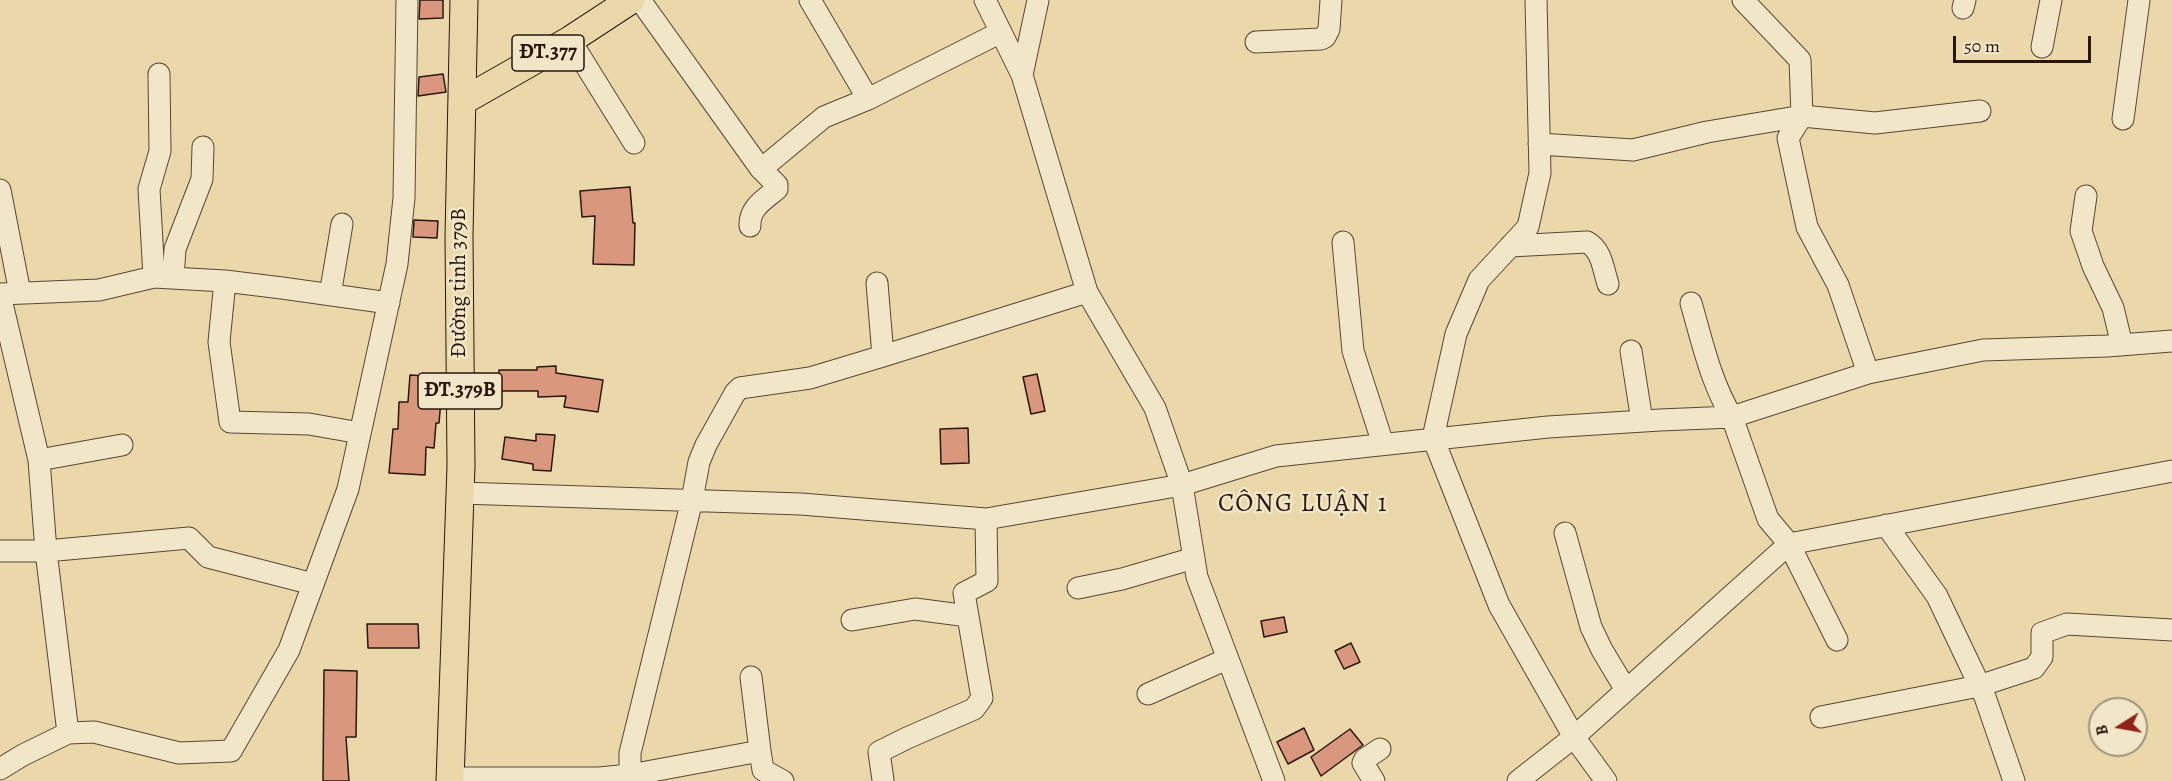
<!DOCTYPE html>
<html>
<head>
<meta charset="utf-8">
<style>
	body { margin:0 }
	#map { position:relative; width:2172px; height:781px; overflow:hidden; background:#ead8ab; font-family:Alegreya,serif }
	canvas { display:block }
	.north { position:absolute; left:2088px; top:697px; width:60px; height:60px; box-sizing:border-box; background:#f1e6c8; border:2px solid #a2937e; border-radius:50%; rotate:259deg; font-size:16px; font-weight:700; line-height:24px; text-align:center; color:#2b160e }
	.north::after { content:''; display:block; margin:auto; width:21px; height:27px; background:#8f2418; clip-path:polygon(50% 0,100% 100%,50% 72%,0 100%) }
	.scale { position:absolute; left:1953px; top:36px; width:138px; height:27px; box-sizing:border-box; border:3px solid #2b160e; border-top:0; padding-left:8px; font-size:18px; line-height:21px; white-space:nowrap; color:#2b160e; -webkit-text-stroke:4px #f1e6c8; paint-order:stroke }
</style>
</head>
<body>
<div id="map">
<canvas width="2172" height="781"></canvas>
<div class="north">B</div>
<div class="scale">50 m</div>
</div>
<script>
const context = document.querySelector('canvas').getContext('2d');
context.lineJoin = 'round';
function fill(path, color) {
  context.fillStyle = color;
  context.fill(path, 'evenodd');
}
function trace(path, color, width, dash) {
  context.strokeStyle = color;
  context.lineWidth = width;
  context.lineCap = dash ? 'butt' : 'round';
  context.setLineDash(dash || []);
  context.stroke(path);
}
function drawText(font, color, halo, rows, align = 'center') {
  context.font = font + ' Alegreya,serif';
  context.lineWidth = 5;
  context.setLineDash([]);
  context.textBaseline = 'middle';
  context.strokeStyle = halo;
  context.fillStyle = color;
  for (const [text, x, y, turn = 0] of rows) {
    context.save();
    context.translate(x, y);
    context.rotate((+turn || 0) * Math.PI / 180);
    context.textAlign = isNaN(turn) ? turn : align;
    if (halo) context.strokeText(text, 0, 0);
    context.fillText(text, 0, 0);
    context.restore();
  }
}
const building = new Path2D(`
	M420 0H443V18L419 19Z
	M443 74 446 92 418 96 419 77Z
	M630 187 633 223H635L634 265 593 264 595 216 582 217 580 191Z
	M414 220 438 221 437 238 413 237Z
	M556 366V373L603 380 598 412 564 407 566 396 538 397V391H499V370H537V367Z
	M1037 374 1045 411 1031 414 1023 377Z
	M410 375 443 377 439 423H436L434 448 426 447 425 475 389 473 393 429H398L399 402H408Z
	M968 428 969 463 941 464 940 429Z
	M536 434 555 435 551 471 533 470V464L502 459 505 437 536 441Z
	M1284 617 1287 632 1264 637 1261 621Z
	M367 624H418L419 648H368Z
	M1351 643 1360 662 1344 669 1335 651Z
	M324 670 357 671 356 737H346L349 781H323Z
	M1304 728 1314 750 1288 764 1277 742Z
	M1350 729 1363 745 1321 776 1311 757Z`);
const minor = new Path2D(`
	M640 0 760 168 777 185V189C764 200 749 208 750 226
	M810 0 868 99
	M985 0 1022 75 1087 292 1155 408 1182 485 1197 577 1274 781
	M1536 0 1540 173 1528 227 1479 280 1456 334 1433 438 1499 605 1574 737 1606 781
	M1743 0 1800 60 1802 116 1788 138 1807 227 1838 285 1868 373
	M1963 8 1965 0
	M570 40 634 143
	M1256 42 1321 39 1325 37 1329 29 1331 0
	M2042 47 2051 0
	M1022 75 1038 0
	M2123 119 2139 0
	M1539 144 1633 150 1707 132 1802 116 1875 123 1980 111
	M760 168 765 166 824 117 868 99 1001 32
	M0 190 20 293
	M2086 196 2081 231 2093 266 2113 308 2122 345
	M1343 242 1353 351 1383 444
	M1510 246 1587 242C1602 250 1603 269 1608 284
	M154 277 149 189 160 151 159 74
	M173 278 175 249 202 179 203 147
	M225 281 219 342 230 422 309 424 360 433
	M877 283 883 356 1087 292
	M0 294 99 290 154 277 225 281 282 288 389 303
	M0 295 39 460 46 551 68 733
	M330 295 342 224
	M1691 303C1702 341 1711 383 1732 417L1768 519 1789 544 1837 640
	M1631 351 1642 421
	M39 460 122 445
	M460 493 801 504 986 519 1182 485 1276 456 1548 427 1660 420 1732 417 1868 373 1983 350 2107 346 2172 341
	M1886 525 1937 596 1985 697 2014 781
	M1565 533 1591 627 1602 650 1626 690
	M0 551H46L189 538 208 557 313 584
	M1078 588 1122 579 1194 558
	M852 620 915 609 968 616
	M751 677 760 751
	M1148 694 1227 659
	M1821 717 1979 686 2034 668 2042 657V633L2067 624 2172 630
	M0 769 23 755 68 733 94 732 179 753 231 751 289 650 348 489 397 264 404 198 407 0
	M630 775V753L692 500 699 462 706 445 735 393 740 388 810 378 883 356
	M450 778H599L630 775 760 751 763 770 783 781
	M883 780 879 752 907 738 974 709 982 698 964 593 987 581 986 519
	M1374 781 1363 763 1365 759 1380 749
	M1518 781 1574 737 1789 544 2172 471`);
const major = new Path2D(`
	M463 101 570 40 631 0
	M450 781 461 466 459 236 464 0`);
const shields = [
	[548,53,72],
	[460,391,84]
];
const shieldNames = [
	["ĐT.377",548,53],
	["ĐT.379B",460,391]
];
const streetNames = [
	["Đường tỉnh 379B",460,283,-90]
];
const quarterNames = [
	["CÔNG LUẬN 1",1303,505]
];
fill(building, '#d9987d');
trace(building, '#2b160e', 1.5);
trace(minor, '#5b4635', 23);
trace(major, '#2b160e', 29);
trace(minor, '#f1e6c8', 21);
trace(major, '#ead8ab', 27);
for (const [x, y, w] of shields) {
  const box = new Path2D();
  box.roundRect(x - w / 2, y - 18, w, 36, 4.5);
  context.fillStyle = '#f1e6c8';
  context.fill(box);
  trace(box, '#2b160e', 1.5);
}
drawText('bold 21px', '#2b160e', null, shieldNames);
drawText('22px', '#2b160e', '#f1e6c8', streetNames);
context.letterSpacing = '1.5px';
drawText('26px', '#2b160e', '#f1e6c8', quarterNames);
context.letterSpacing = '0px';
</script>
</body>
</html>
